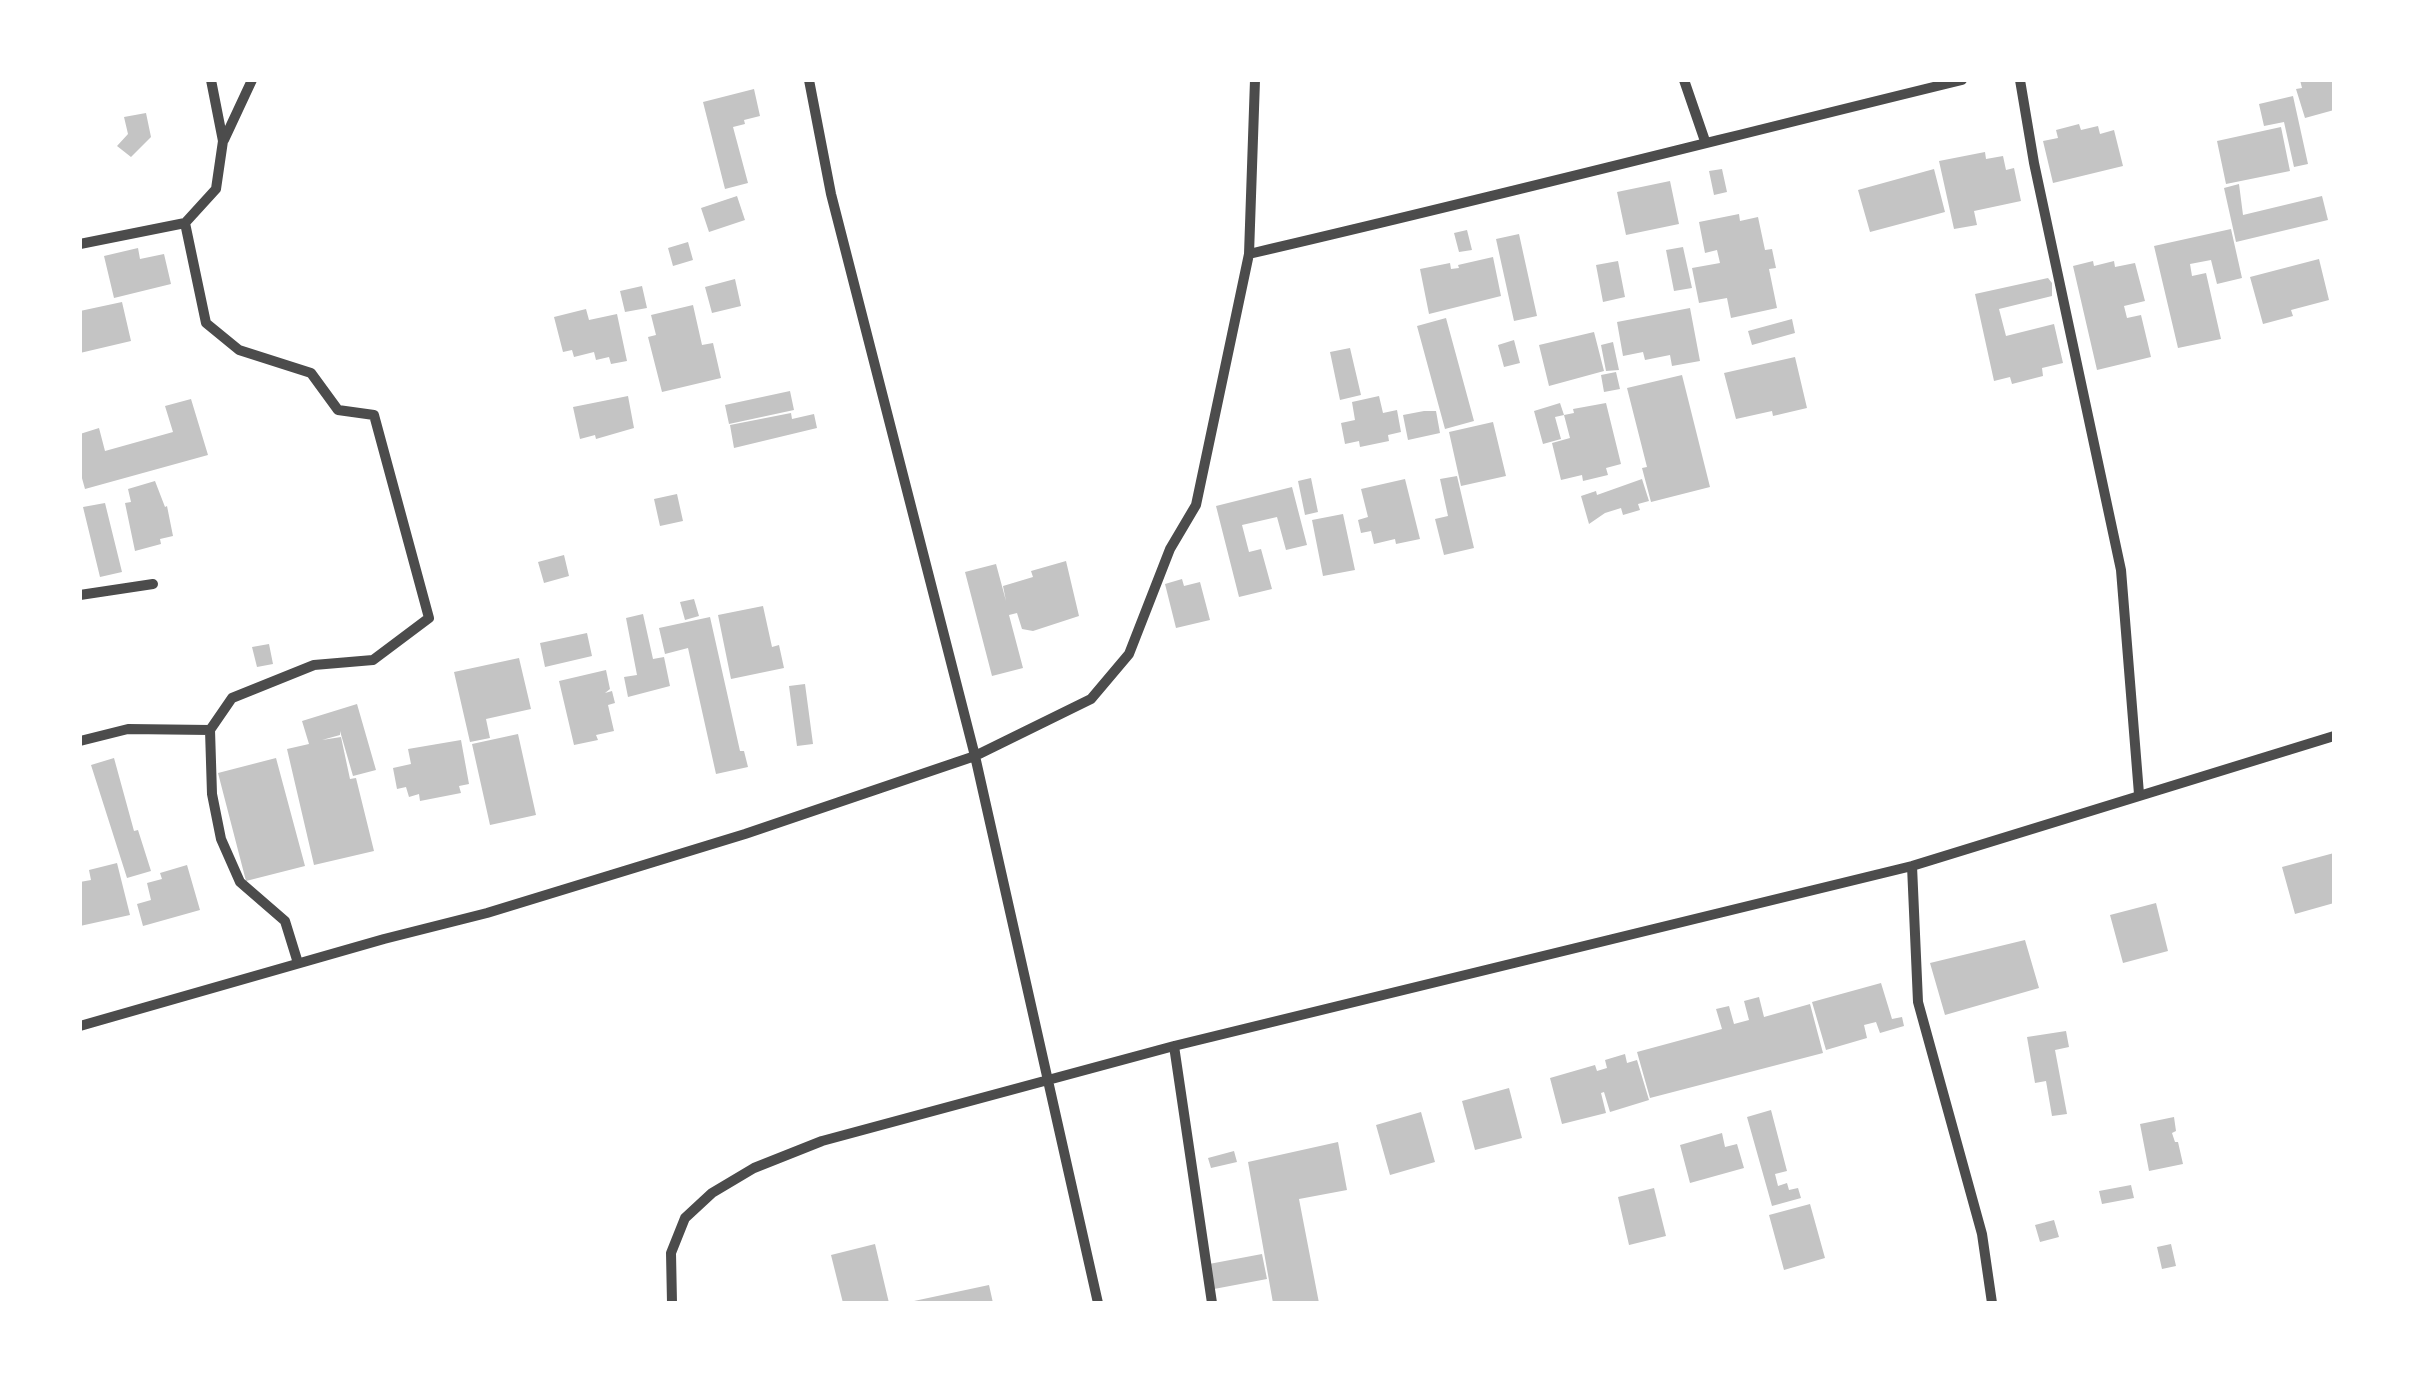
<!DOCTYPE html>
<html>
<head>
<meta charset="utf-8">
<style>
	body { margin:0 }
	#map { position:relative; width:2414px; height:1383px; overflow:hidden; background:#fff; font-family:"Playfair Display",serif }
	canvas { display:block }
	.frame { position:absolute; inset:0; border:82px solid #fff; pointer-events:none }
</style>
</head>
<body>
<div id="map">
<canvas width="2414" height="1383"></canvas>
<div class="frame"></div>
</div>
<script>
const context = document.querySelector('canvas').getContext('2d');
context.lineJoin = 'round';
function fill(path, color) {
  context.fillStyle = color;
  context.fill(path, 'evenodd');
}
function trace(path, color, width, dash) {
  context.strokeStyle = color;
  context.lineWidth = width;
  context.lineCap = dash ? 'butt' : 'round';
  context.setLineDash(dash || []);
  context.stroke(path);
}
const building = new Path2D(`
	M2300 80H2334V110L2305 118 2296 89 2302 88Z
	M754 89 760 116 744 120 745 124 733 127 748 183 725 189 703 102Z
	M2293 96 2308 164 2294 167 2284 122 2264 126 2259 104Z
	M146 113 151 137 131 157 117 146 128 134 124 117Z
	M2079 124 2081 130 2098 126 2100 134 2114 130 2123 166 2053 183 2043 141 2058 138 2056 130Z
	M2281 127 2290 171 2226 184 2217 141Z
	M1985 152 1986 159 2003 156 2006 170 2014 168 2021 201 1974 211 1977 225 1954 229 1939 161Z
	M1722 169 1727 192 1714 195 1709 171Z
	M1934 169 1945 212 1870 232 1858 190Z
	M1670 181 1679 224 1626 235 1617 192Z
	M2239 184 2243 215 2322 196 2328 220 2236 242 2224 188Z
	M737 196 745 220 709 232 701 208Z
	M1739 214 1740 221 1758 217 1765 250 1772 249 1776 268 1769 269 1777 308 1731 318 1727 298 1699 303 1692 268 1720 263 1717 250 1705 253 1699 222Z
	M2231 229 2242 278 2217 284 2211 260 2190 264 2192 276 2206 273 2221 339 2178 348 2154 246Z
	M1467 230 1472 250 1459 252 1454 233Z
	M1519 234 1537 316 1514 321 1496 239Z
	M688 242 693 260 673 266 668 248Z
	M1683 247 1692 288 1674 291 1666 250Z
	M138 248 140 259 164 254 171 284 114 298 104 256Z
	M1493 257 1501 296 1429 314 1420 269 1450 263 1451 269 1459 268 1458 265Z
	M2319 259 2329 300 2291 310 2293 316 2263 324 2250 277Z
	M1618 261 1625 297 1603 302 1596 265Z
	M2093 261 2094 266 2114 261 2115 267 2135 263 2145 301 2124 306 2127 318 2141 315 2151 357 2097 370 2073 266Z
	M2048 278 2052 283V296L1999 309 2006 336 2054 324 2063 363 2042 368 2043 376 2012 384 2010 377 1994 381 1975 294Z
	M735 279 741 306 712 313 705 287Z
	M642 286 647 308 625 312 620 291Z
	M122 302 131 341 80 353V311Z
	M693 305 702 345 713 343 721 378 662 392 648 337 656 335 651 315Z
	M1690 308 1700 361 1672 366 1670 355 1645 360 1643 352 1623 356 1617 322Z
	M586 309 589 320 617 314 627 361 611 364 609 357 596 360 594 352 574 357 572 350 563 352 554 317Z
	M1446 318 1474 421 1445 429 1417 326Z
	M1792 319 1795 333 1752 345 1748 331Z
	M1594 332 1604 371 1549 386 1539 345Z
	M1514 340 1520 363 1504 367 1498 345Z
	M1613 342 1619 370 1606 371 1601 345Z
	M1350 348 1361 395 1340 400 1330 352Z
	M1795 357 1807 408 1773 416 1772 411 1736 419 1724 373Z
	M1616 372 1620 389 1604 392 1601 375Z
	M1682 375 1710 487 1651 502 1642 468 1647 467 1627 388Z
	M790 391 794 410 729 424 725 405Z
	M628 396 634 428 596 439 595 435 580 439 573 407Z
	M1379 396 1383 413 1397 410 1401 432 1388 435 1389 441 1360 447 1359 441 1345 444 1341 423 1355 420 1352 402Z
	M191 399 208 455 85 489 80 471V434L99 428 105 451 173 432 165 406Z
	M1560 403 1564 415 1555 417 1561 439 1543 444 1534 411Z
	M1606 403 1621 464 1606 468 1608 475 1583 481 1582 475 1561 480 1552 443 1570 438 1564 415 1574 413 1573 409Z
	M1424 411H1436L1440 433 1408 440 1403 415Z
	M791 413 792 419 814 414 817 428 734 448 730 425Z
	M1493 422 1506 476 1461 486 1449 432Z
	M1457 476 1474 548 1444 555 1435 519 1448 516 1440 479Z
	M1311 478 1318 512 1305 515 1298 481Z
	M1405 479 1420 539 1396 544 1395 539 1374 544 1371 531 1361 533 1358 520 1368 517 1361 489Z
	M1642 479 1649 501 1638 504 1640 510 1623 515 1621 508 1605 513 1589 524 1581 496 1596 491 1597 495Z
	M155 481 165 507 167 506 173 536 160 539 161 544 135 551 125 503 131 502 128 489Z
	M1292 487 1307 545 1286 550 1277 517 1242 525 1249 552 1261 549 1272 589 1239 597 1216 506Z
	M677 494 683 521 660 526 654 499Z
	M105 503 122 572 100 577 83 507Z
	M1343 514 1355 570 1323 576 1312 520Z
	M564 555 569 576 544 583 538 562Z
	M1066 561 1079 616 1033 631 1022 629 1017 613 1009 615 1023 668 992 676 965 572 996 564 1006 601 1003 586 1033 577 1031 571Z
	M1182 579 1184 586 1200 582 1210 620 1176 628 1165 584Z
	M694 599 699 616 685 620 680 602Z
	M763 606 772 647 779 645 784 668 731 679 718 615Z
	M643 614 653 659 664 657 670 686 628 697 624 677 637 675 626 618Z
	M710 617 740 751H744L748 767 716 774 688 648 665 654 659 628Z
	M587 633 592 656 545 667 540 643Z
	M269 644 273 664 257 667 252 647Z
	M519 658 531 709 486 719 490 738 470 742 454 672Z
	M606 670 610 689 605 693 612 691 615 703 608 705 614 731 596 735 598 740 574 745 559 681Z
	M805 684 813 744 797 746 789 686Z
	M357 704 376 770 353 776 340 731V735L322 740 341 737 350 779 356 778 374 851 314 865 287 749 309 744 302 721Z
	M518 734 536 815 490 825 472 744Z
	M461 740 469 784 459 786 461 793 420 801 419 794 409 797 406 787 397 789 393 768 411 764 408 749Z
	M114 758 134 831 138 830 151 871 127 878 91 765Z
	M276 758 305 866 246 881 218 773Z
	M2334 853V903L2295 914 2282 867Z
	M117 863 130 915 80 926V882L91 880 89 870Z
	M187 865 200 910 143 926 137 904 151 900 147 883 162 879 160 873Z
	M2156 903 2168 951 2123 963 2110 915Z
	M2025 940 2039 988 1945 1015 1930 963Z
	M1881 983 1892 1019 1902 1017 1904 1026 1880 1033 1876 1022 1864 1025 1867 1038 1826 1050 1812 1002Z
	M1759 997 1764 1017 1810 1004 1823 1053 1650 1098 1637 1052 1722 1029 1716 1009 1729 1006 1734 1024 1749 1020 1744 1001Z
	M2066 1031 2069 1047 2055 1050 2067 1114 2052 1116 2046 1081 2035 1083 2027 1037Z
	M1625 1054 1627 1063 1637 1060 1649 1100 1610 1112 1604 1092 1601 1093 1606 1113 1562 1124 1550 1078 1595 1065 1597 1071 1607 1068 1605 1060Z
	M1509 1088 1522 1138 1475 1150 1462 1101Z
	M1771 1110 1787 1171 1775 1174 1778 1186 1787 1183 1789 1190 1798 1188 1801 1198 1772 1206 1747 1117Z
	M1421 1112 1435 1162 1390 1175 1376 1125Z
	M2174 1117 2176 1131 2172 1133 2175 1142H2178L2183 1164 2149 1171 2140 1124Z
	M1722 1133 1725 1147 1737 1144 1744 1168 1690 1183 1680 1145Z
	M1338 1142 1347 1190 1299 1199 1319 1303H1273L1248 1162Z
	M1234 1151 1237 1162 1211 1168 1208 1158Z
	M2131 1185 2134 1198 2102 1204 2099 1191Z
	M1654 1188 1666 1236 1629 1245 1618 1197Z
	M1810 1204 1825 1258 1784 1270 1769 1215Z
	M2054 1220 2059 1237 2040 1242 2035 1225Z
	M875 1244 889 1303H843L831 1255Z
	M2171 1244 2176 1266 2162 1269 2157 1247Z
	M1262 1254 1267 1279 1214 1289 1209 1264Z
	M989 1285 993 1303H914V1301Z`);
const minor = new Path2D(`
	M211 80 223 141 216 189 185 223 206 323 239 350 311 373 338 410 374 415 429 618 373 660 314 665 232 698 210 730 212 794 221 839 240 882 285 921 298 963
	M809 80 831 194 975 756 1098 1303
	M1684 80 1705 141
	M2020 80 2034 163 2121 570 2139 794
	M224 140 252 80
	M80 244 185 223
	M1249 254C1487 199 1724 138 1962 80
	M80 595 153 584
	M80 741 128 729 210 730
	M1912 866 1918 1002 1982 1234 1992 1303
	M80 1026 384 939 487 913 745 834 975 756 1091 699 1129 654 1170 549 1196 505 1249 254 1255 80
	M1174 1046 1212 1303
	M672 1303 671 1253 685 1218 712 1193 754 1168 822 1141 1174 1046 1912 866 2334 736`);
fill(building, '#c4c4c4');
trace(minor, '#4c4c4c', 10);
</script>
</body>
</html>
